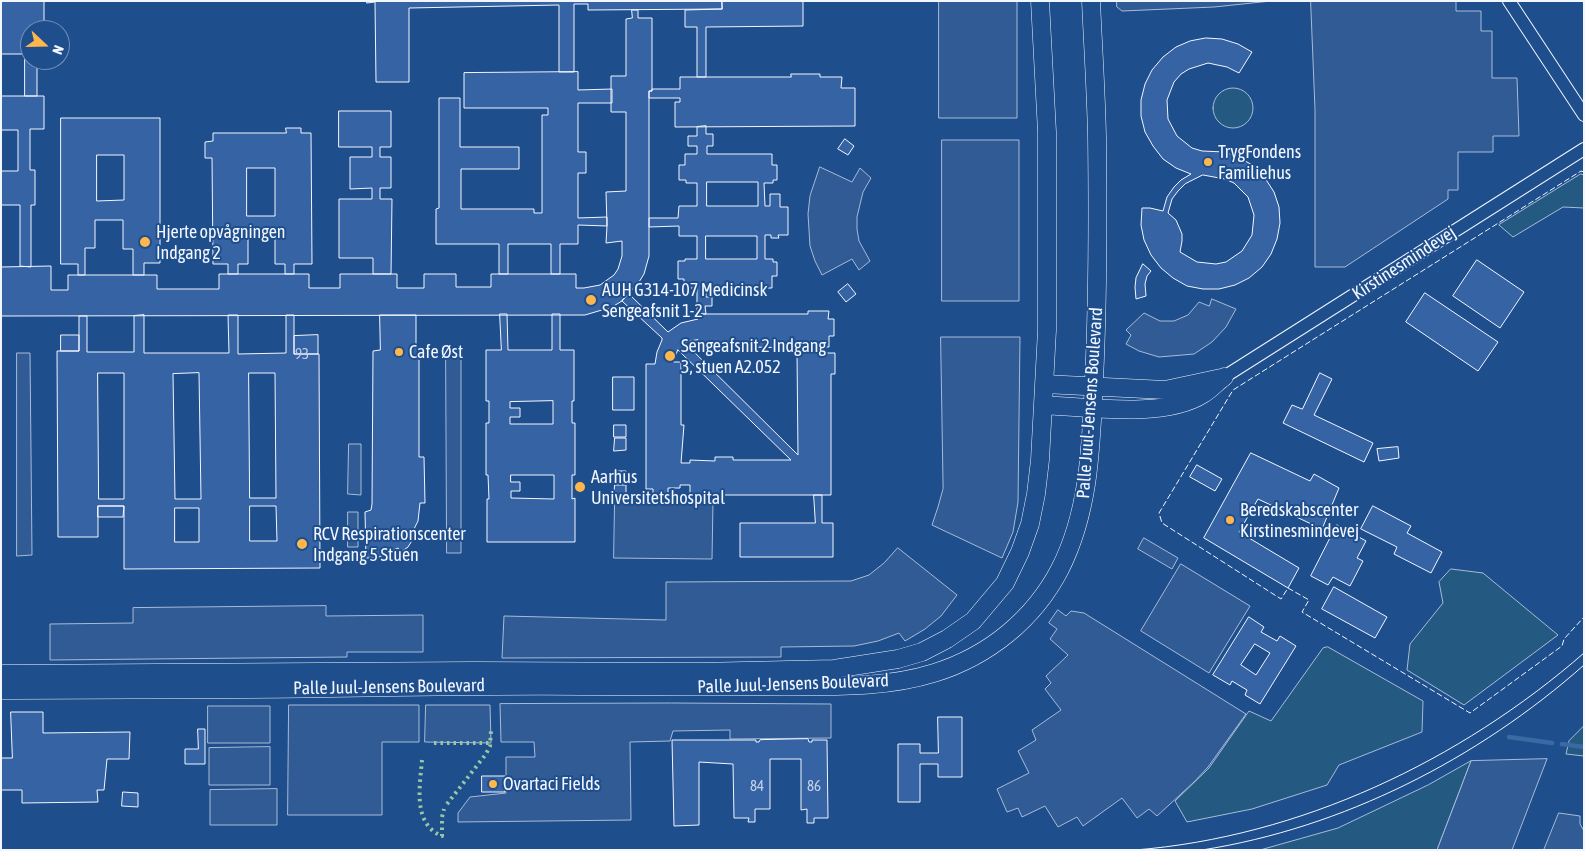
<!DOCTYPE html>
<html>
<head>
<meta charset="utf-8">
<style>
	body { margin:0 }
	#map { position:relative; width:1585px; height:851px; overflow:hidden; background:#1f4e8c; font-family:"Asap Condensed",sans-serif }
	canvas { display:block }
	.frame { position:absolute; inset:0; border:2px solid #f2f6ff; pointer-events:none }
	.north { position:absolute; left:20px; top:20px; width:50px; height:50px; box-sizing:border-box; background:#1f4e8c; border:1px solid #7391ba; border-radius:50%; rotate:111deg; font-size:14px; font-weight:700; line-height:20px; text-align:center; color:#f2f6ff }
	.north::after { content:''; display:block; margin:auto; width:18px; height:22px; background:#ffb74d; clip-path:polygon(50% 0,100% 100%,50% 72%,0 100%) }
</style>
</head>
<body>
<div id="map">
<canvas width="1585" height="851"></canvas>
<div class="frame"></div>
<div class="north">N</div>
</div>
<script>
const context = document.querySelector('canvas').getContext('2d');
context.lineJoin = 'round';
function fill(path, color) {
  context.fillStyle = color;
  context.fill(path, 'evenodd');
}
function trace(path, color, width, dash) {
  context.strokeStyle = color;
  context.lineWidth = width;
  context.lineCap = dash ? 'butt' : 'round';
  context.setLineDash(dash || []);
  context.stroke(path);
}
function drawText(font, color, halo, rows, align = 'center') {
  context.font = font + ' "Asap Condensed",sans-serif';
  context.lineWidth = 4;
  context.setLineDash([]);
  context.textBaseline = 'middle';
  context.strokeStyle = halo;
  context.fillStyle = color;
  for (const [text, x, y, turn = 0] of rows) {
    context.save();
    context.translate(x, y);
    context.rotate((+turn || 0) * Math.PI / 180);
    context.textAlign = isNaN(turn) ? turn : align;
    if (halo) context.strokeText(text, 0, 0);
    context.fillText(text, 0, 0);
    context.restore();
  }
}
const green = new Path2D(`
	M1213 108a20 20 0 1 1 40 0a20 20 0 1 1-40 0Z
	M1581 174 1584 175V208L1563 207 1513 237 1499 225Z
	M1451 569 1483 573 1558 635 1464 705 1407 670 1410 644 1443 603 1439 582Z
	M1328 647 1423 701 1422 732 1339 765 1327 785 1252 809 1187 822 1175 801 1209 768 1249 711 1271 721 1323 648Z
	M1584 726V756L1566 754 1569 741Z
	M1471 761 1437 850H1260L1338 828 1428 785Z`);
const parking = new Path2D(`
	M939 1H1017V118H939Z
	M1117 1H1271L1214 7 1122 11 1117 7Z
	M1311 1H1456V11H1481V31H1492V78H1517L1519 136H1493V152H1458V190H1448V199L1345 267H1315V110Z
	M942 140H1019V301H942Z
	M820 167 852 182 860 168 871 178 863 192 857 217V229L859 241 870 261 859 270 852 259 822 275 815 261 810 246 808 214 810 196Z
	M1212 299 1236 309 1226 327 1212 342 1194 354 1159 357 1139 351 1126 344 1131 335 1126 330 1144 313 1160 321H1174L1188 315 1199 302 1209 306Z
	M941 337H1020L1018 502 1013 532 1002 558 932 525 938 507 943 489Z
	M446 351H461V553H447Z
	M17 353H30L32 555 17 556Z
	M349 444H361V495L348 494Z
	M615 500 713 502 712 559 614 558Z
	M348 512H358V547H348Z
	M1144 538 1178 558 1172 569 1138 549Z
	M898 548 957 595 941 616 925 629 905 641 899 633 878 641 854 646 781 647V657L502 658 504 616 666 620V582L851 581 869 575 884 563Z
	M1181 564 1250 606 1209 673 1141 631Z
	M326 606V616L423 615V652H347V657L50 660V624L133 623V608Z
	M1058 610 1066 616 1071 611 1084 613 1246 714 1208 767 1194 782 1157 816 1149 809 1137 818 1122 798 1083 826 1077 817 1058 827 1045 806 1022 817 1018 808 1007 812 997 789 1029 773 1018 751 1036 740 1032 730 1061 710 1045 689 1051 683 1046 676 1068 655 1050 639 1057 629 1049 623Z
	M672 703 831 704V738L730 739V730L673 731 670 741 630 742 631 820 458 822V813L470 797 506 793V757H535L534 742H501L500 704Z
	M289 705H419V742H382V815H288Z
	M426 705H490L491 743 425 742Z
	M208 706H270V743H208Z
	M270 747V785H209V748Z
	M1547 759 1512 850H1437L1471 761Z
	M277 789V825H210V790Z
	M1559 813 1580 816V824L1584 831V850H1544Z`);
const stream = new Path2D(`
	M1509 737 1552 743
	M1562 744 1584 747`);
const building = new Path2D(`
	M1 1H44V30H30V54H1Z
	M367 1H722V9L588 10V4H574V72H559V5L409 8V82H376L375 2 367 3Z
	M722 1H803V26L706 27V77H697V27H685V10L722 9Z
	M632 10H638V18H652V91H649V256L644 274 639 282 622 301 612 307 585 315 1 316V267L51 266V290H68V275H157V289H219V274H309V288H340V274H397V288H424V274H456V287H491V274H576V288H584L600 285 614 275 618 269 622 256V241L606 243 607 226 606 192 626 191V112H611V76H626V19L632 18Z
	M1206 38 1222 39 1238 44 1252 52 1239 73 1227 67 1208 63 1189 69 1181 74 1174 82 1167 100 1168 119 1177 136 1192 148 1202 151 1225 152 1240 158 1254 166 1265 178 1274 192 1279 207 1280 223 1277 239 1271 254 1262 267 1249 278 1235 285 1219 289H1203L1187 286 1173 278 1161 268 1151 255 1144 240 1141 225 1142 208H1150L1163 211 1167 197 1174 187 1181 180 1191 174 1176 168 1163 159 1153 146 1145 132 1141 116V100L1145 84 1152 70 1163 57 1176 47 1190 41ZM1203 175 1225 179 1234 183 1248 197 1254 215 1252 235 1242 251 1226 262 1216 264 1197 262 1180 252 1182 241V234L1176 220 1168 213 1172 199 1178 191 1185 184Z
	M25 54H30V60H37V96H25Z
	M578 72V90L612 89V103H578V152H586V173H578V218L607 217V226L578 225V244H560V274H551V244H508V274H499V244H436V209L439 208V98H460V147H519V169H461V209H534V213H542V115H548V108H464V73Z
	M791 74H820V77H842L841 88H855V126L675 127V102H680V98H649V91H652V89H680V77H791Z
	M1 96H44V129H30V170H35V205H31V267L20 266V205H1V171H18V130H1Z
	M339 111H391V147H380V157H391V188H380V199H392L391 274H373V258H339V199H372V188L350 189V157H372V147H339Z
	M61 118H160V263H144V275H133V249H123V220H95V248H85V275H78V264H61ZM97 155H124V200L97 201Z
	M706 126V134H713V146H707V154H772V165H777V180H773V183H764L765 206H770V194H780V207H788V235H778L779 238H771V235H765V259H773V262H777V276H772V288H706V297H712V306H705L706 314H697V288H684V279H678V261H685V259H697V236H679V226L649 227V218H678L679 206H697V183H686V180H679V165H685V154H697V146H688V136H697V127ZM707 182H758V206H707ZM706 236H757V259H706Z
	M286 128H301V133H311L312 264H294V274H285V264H275V233H248V264H238V274H228V264H213L212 158H205V142L213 141V133H286ZM247 168H275V216H247Z
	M845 139 854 146 848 155 838 149Z
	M1477 260 1524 292 1500 328 1453 296Z
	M1143 264 1151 271 1147 276 1145 284 1146 296 1136 299 1135 287 1136 278Z
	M848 284 856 294 846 302 838 292Z
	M1425 293 1498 342 1478 371 1406 322Z
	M629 294 668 332 681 323 698 319 697 314H808V311H829L828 319H834V336H829V347H823V353H835V374H831V495H690V485H680V488H668V495H653V489H646V364H655L657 352 662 340V338L622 301ZM698 340V346L799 348V353H797L798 455 685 343 690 341ZM678 350 791 460H733V457H715V461L690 460V463H681L684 425H681V362H674Z
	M500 314H507L508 350H552V314H560V350H574V401H572V423H575V475H572V499L575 498V542H487V499H489L488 475H486V423H489V401H486V350H501ZM553 401V424H510V417H520V408H510V402ZM511 475H554V499L511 498V491H520V482H511Z
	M144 315V353H229L228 315H238V354L286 353V315H294V354H319L320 568 124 569V506H98V537H58L57 351H79V316H87V352H134V316ZM98 373H124V499H99ZM199 373 201 499H175L173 374ZM249 373H275L276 498H250ZM250 506H276L277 541H250ZM175 508H199V542H175Z
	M380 315H416V349H419V457H424L425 503H420L418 521 414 529 418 531 408 547 401 552 398 548 377 558H366L365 512 371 510 372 504 373 351 380 350Z
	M61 335H79V351H61Z
	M318 335V354H294V336Z
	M1320 373 1332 379 1314 415 1373 443 1364 462 1283 423 1292 405 1302 409Z
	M613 377H634V410H613Z
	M614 425H626V437H614Z
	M615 438H626V450L614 451Z
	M1398 447 1399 458 1379 461 1377 449Z
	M1251 453 1310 481 1314 474 1339 488 1322 529 1258 499 1239 532 1299 568 1288 588 1204 538Z
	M1197 465 1222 479 1215 491 1190 477Z
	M615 471H626V483H615Z
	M615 485H626V497H614Z
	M814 495H822V523H833V557H740V523H815Z
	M98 506H124L123 517H98Z
	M1373 506 1411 526 1407 533 1442 552 1431 573 1394 554 1397 547 1361 529Z
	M1337 525 1366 541 1357 558 1363 561 1350 586 1333 577 1328 585 1311 576Z
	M1334 587 1387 617 1375 638 1322 609Z
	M1249 617 1264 627 1261 632 1277 641 1280 636 1296 646 1260 704 1245 695 1247 690 1232 681 1230 685 1213 675ZM1255 644 1270 653 1256 675 1241 665Z
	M11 712H43V733L130 732 129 759H107L104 790H97L98 802 22 803V790H1V758H12Z
	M938 717H962V777H938V764H920V802H898V744H920V753H938Z
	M198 729H205V764H185V749H198Z
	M808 739 809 742H812V740H827L828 818H814V823H807V809L801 810V759H770V809H755V822H748L749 818H734L733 764 699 762V825L674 826 672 740H756V742H759L760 740Z
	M482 776H505V792H482Z
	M123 792 138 793V807L122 806Z`);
const street = new Path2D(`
	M1509 1 1584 115
	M1224 377 1584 149`);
const secondary = new Path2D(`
	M1044 384 1165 390 1221 378
	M1043 405C1088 407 1164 419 1203 394 1210 390 1217 382 1224 377
	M1 674 474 671 699 672 834 669 898 659 922 652 947 639 973 621 1005 583 1020 552 1030 524 1036 494 1040 460 1047 330V132L1040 1
	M1 690C111 689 220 690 329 688 414 687 498 685 582 686 646 686 711 687 775 686 828 686 883 689 934 673 989 656 1034 619 1060 569 1090 510 1091 444 1094 380 1098 299 1098 217 1097 136 1096 91 1093 46 1091 1`);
const tram = new Path2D(`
	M1135 850C1300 837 1460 761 1584 653
	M1202 850C1343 828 1478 759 1584 665`);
const hedge = new Path2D(`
	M434 743H490
	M422 760C420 785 412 824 442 836V817L444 809
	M447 804 486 754 490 746 491 731`);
const fence = new Path2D(`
	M1584 172 1581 171 1233 390 1159 513 1162 523 1281 599 1288 588 1309 600 1302 612 1470 713 1562 646 1564 639 1584 617`);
const markers = [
	[1208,162,5,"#ffb74d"],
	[145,242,6,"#ffb74d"],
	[591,300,6,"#ffb74d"],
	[399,352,5,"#ffb74d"],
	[670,356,6,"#ffb74d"],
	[580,487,6,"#ffb74d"],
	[1230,520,5,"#ffb74d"],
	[302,544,6,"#ffb74d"],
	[493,784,5,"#ffb74d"]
];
const numberNames = [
	["93",302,354],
	["84",757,786],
	["86",814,786]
];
const poiNames = [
	["TrygFondens",1218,152],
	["Familiehus",1218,173],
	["Hjerte opvågningen",156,232],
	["Indgang 2",156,253],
	["AUH G314-107 Medicinsk",602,290],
	["Sengeafsnit 1-2",602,311],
	["Sengeafsnit 2 Indgang",681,346],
	["3, stuen A2.052",681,367],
	["Cafe Øst",409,352],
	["Aarhus",591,477],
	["Universitetshospital",591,498],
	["Beredskabscenter",1240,510],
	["Kirstinesmindevej",1240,531],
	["RCV Respirationscenter",313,534],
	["Indgang 5 Stuen",313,555],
	["Ovartaci Fields",503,784]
];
const streetNames = [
	["Kirstinesmindevej",1404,263,-33],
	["Palle Juul-Jensens Boulevard",1090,403,-86],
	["Palle Juul-Jensens Boulevard",793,684,-2],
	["Palle Juul-Jensens Boulevard",389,687,-1]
];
fill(green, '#245a82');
trace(green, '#a8bbd7', 1);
fill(parking, '#305b95');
trace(parking, '#a8bbd7', 1);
trace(stream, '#3b69a3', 4.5);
fill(building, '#3563a3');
trace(building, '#f2f6ff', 1);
trace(street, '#f2f6ff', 14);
trace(secondary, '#f2f6ff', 19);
trace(street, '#1f4e8c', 12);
trace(secondary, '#1f4e8c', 18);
trace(tram, '#f2f6ff', 1);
trace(hedge, '#97c8a6', 4, [2.5, 4]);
trace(fence, '#f2f6ff', 1, [6, 2.5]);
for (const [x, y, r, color] of markers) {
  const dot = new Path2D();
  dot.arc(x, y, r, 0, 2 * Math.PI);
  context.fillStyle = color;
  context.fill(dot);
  trace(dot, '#1f4e8c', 2);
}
drawText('15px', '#c3d1e8', null, numberNames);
drawText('18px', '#f2f6ff', '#1f4e8c', poiNames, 'left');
drawText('18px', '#f2f6ff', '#1f4e8c', streetNames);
</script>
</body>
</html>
